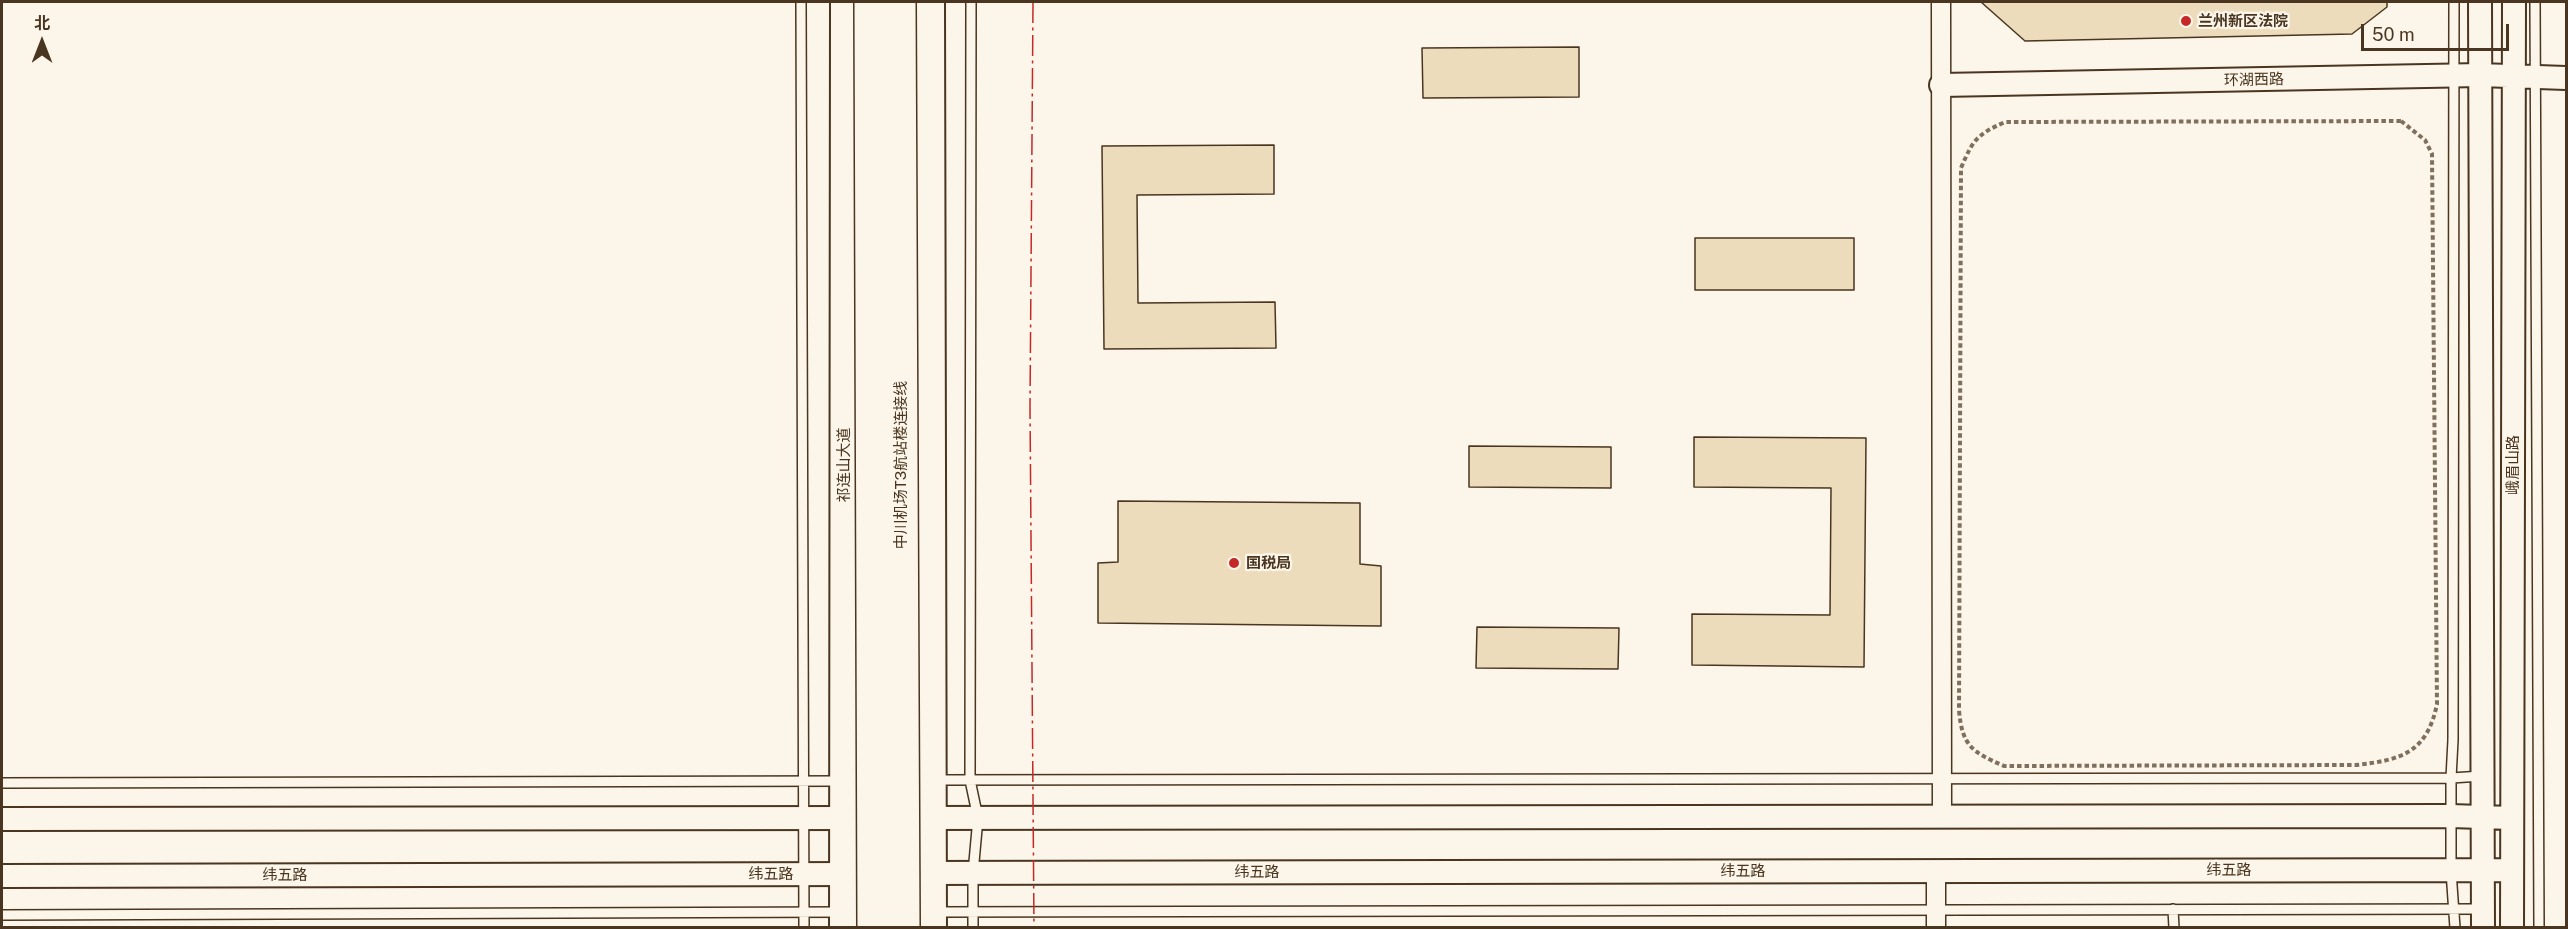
<!DOCTYPE html>
<html>
<head>
<meta charset="utf-8">
<style>
	body { margin:0 }
	#map { position:relative; width:2568px; height:929px; overflow:hidden; background:#fbf6e9; font-family:"Public Sans","Noto Sans SC",sans-serif }
	canvas { display:block }
	.frame { position:absolute; inset:0; border:3px solid #4a3520; pointer-events:none }
	.north { position:absolute; left:12px; top:12px; width:60px; height:60px; -webkit-text-stroke:4px #fbf6e9; paint-order:stroke; rotate:0deg; font-size:16px; font-weight:700; line-height:24px; text-align:center; color:#4a3520 }
	.north::after { content:''; display:block; margin:auto; width:21px; height:27px; background:#4a3520; clip-path:polygon(50% 0,100% 100%,50% 72%,0 100%) }
	.scale { position:absolute; left:2361px; top:24px; width:148px; height:27px; box-sizing:border-box; border:3px solid #4a3520; border-top:0; padding-left:8px; font-size:18px; line-height:21px; white-space:nowrap; color:#4a3520; -webkit-text-stroke:4px #fbf6e9; paint-order:stroke }
</style>
</head>
<body>
<div id="map">
<canvas width="2568" height="929"></canvas>
<div class="frame"></div>
<div class="north">北</div>
<div class="scale">50 m</div>
</div>
<script>
const context = document.querySelector('canvas').getContext('2d');
context.lineJoin = 'round';
function fill(path, color) {
  context.fillStyle = color;
  context.fill(path, 'evenodd');
}
function trace(path, color, width, dash) {
  context.strokeStyle = color;
  context.lineWidth = width;
  context.lineCap = dash ? 'butt' : 'round';
  context.setLineDash(dash || []);
  context.stroke(path);
}
function drawText(font, color, halo, rows, align = 'center') {
  context.font = font + ' "Public Sans","Noto Sans SC",sans-serif';
  context.lineWidth = 4.5;
  context.setLineDash([]);
  context.textBaseline = 'middle';
  context.strokeStyle = halo;
  context.fillStyle = color;
  for (const [text, x, y, turn = 0] of rows) {
    context.save();
    context.translate(x, y);
    context.rotate((+turn || 0) * Math.PI / 180);
    context.textAlign = isNaN(turn) ? turn : align;
    if (halo) context.strokeText(text, 0, 0);
    context.fillText(text, 0, 0);
    context.restore();
  }
}
const building = new Path2D(`
	M1981 2H2387V7L2352 34 2025 41Z
	M1579 47V97L1423 98 1422 48Z
	M1274 145V194L1137 195 1138 303 1275 302 1276 348 1104 349 1102 146Z
	M1695 238H1854V290H1695Z
	M1694 437 1866 438 1864 667 1692 665V614L1830 615 1831 488 1694 487Z
	M1469 446 1611 447V488L1469 487Z
	M1118 501 1360 503V564L1381 566V626L1098 623V563L1118 562Z
	M1477 627 1619 628 1618 669 1476 668Z`);
const path = new Path2D(`
	M2401 121 2425 140 2432 154 2437 704C2427 753 2401 760 2356 765L2004 766C1972 752 1962 746 1959 710L1961 168C1973 140 1976 135 2005 122Z`);
const service = new Path2D(`
	M801 2 804 928
	M971 2 970 780 978 818 973 873V928
	M2454 2 2453 740 2451 778V871L2455 928
	M2535 2 2539 928
	M934 780 2451 778 2482 776
	M2 783 842 781
	M2173 909 2174 928
	M934 912 2483 909
	M2 915 842 912`);
const minor = new Path2D(`
	M1941 2 1942 816
	M1936 870V928`);
const tertiary = new Path2D(`
	M2480 2 2483 928
	M1941 85 2480 75 2566 78
	M916 818 2451 816 2511 818
	M2 819 859 818
	M915 873 2512 870
	M2 876 861 874
	M2512 928 2514 2`);
const primary = new Path2D(`
	M930 2 932 928
	M844 928 845 2`);
const motorwayBridge = new Path2D(`
	M871 2 874 928
	M899 2 903 928`);
const power = new Path2D(`
	M1033 2 1030 407 1034 928`);
const markers = [
	[2186,21,6,"#c62828"],
	[1234,563,6,"#c62828"]
];
const poiNames = [
	["兰州新区法院",2198,21],
	["国税局",1246,563]
];
const streetNames = [
	["环湖西路",2254,80,-1],
	["祁连山大道",844,465,-90],
	["中川机场T3航站楼连接线",901,465,-90],
	["峨眉山路",2513,465,-90],
	["纬五路",2229,870],
	["纬五路",1743,871],
	["纬五路",1257,872],
	["纬五路",771,874],
	["纬五路",285,875]
];
fill(building, '#ecdcbc');
trace(building, '#4a3520', 1.5);
trace(service, '#4a3520', 12);
trace(minor, '#4a3520', 21);
trace(tertiary, '#4a3520', 26);
trace(primary, '#4a3520', 32);
trace(path, '#7f6f5c', 4, [4.5, 3]);
trace(service, '#fbf6e9', 9);
trace(minor, '#fbf6e9', 18);
trace(tertiary, '#fbf6e9', 22);
trace(primary, '#fbf6e9', 28);
trace(motorwayBridge, '#4a3520', 36, []);
trace(motorwayBridge, '#fbf6e9', 33);
trace(power, '#c62828', 1.5, [21, 4.5, 3, 4.5]);
for (const [x, y, r, color] of markers) {
  const dot = new Path2D();
  dot.arc(x, y, r, 0, 2 * Math.PI);
  context.fillStyle = color;
  context.fill(dot);
  trace(dot, '#fbf6e9', 2);
}
drawText('bold 15px', '#4a3520', '#fbf6e9', poiNames, 'left');
drawText('15px', '#4a3520', '#fbf6e9', streetNames);
</script>
</body>
</html>
